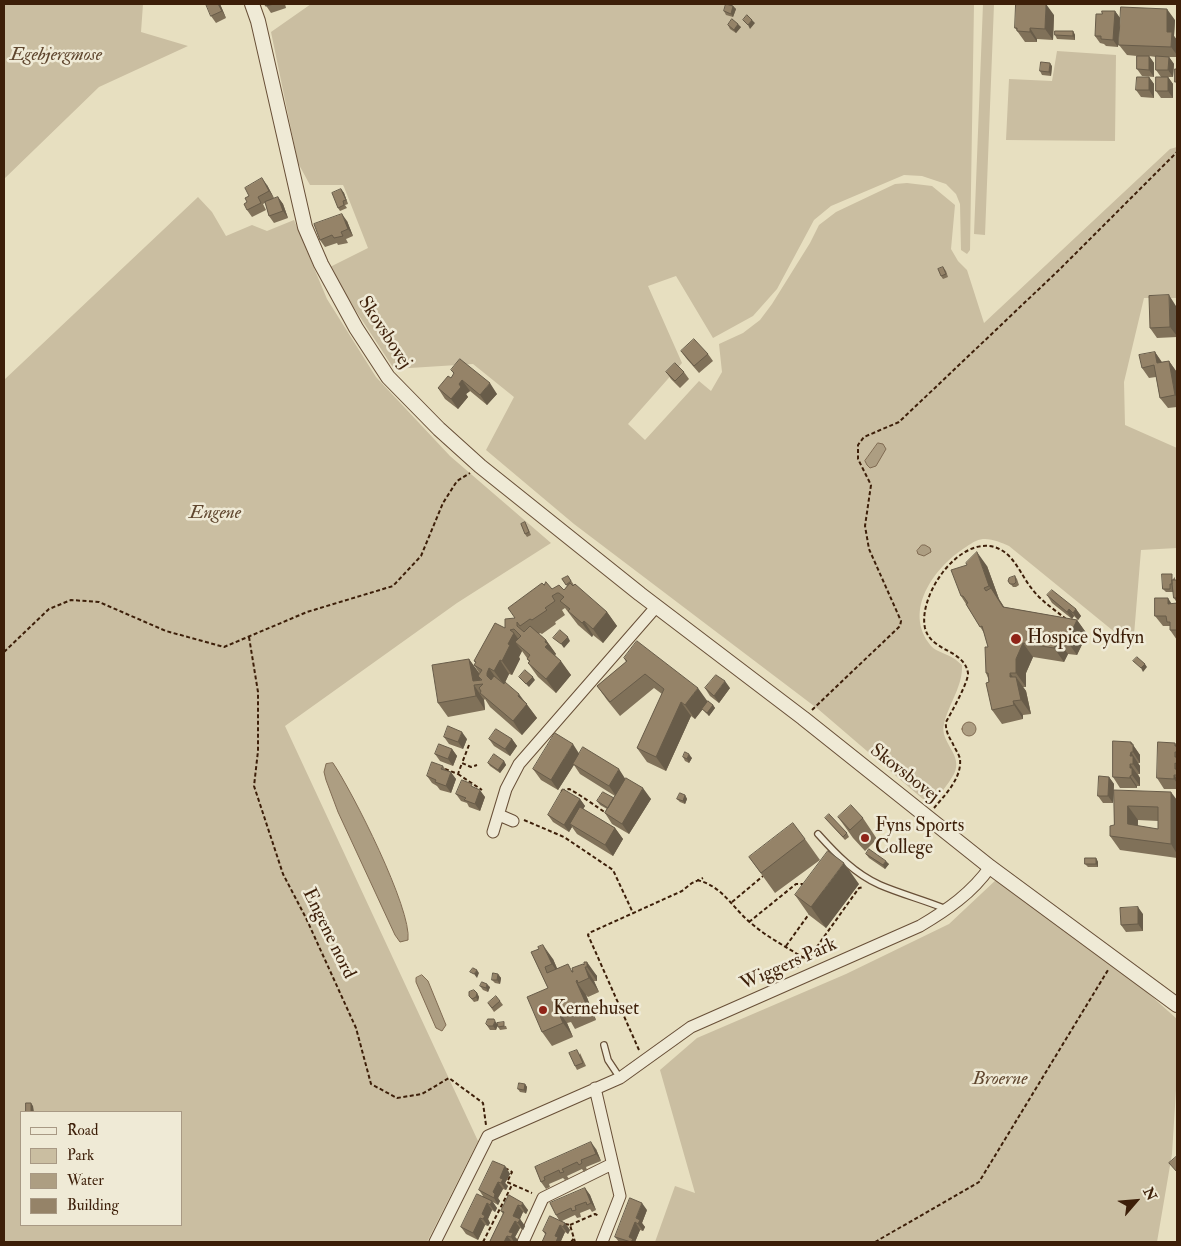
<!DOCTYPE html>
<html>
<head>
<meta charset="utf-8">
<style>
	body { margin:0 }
	#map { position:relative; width:1181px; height:1246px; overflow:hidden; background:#e7dfc0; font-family:"IM FELL Double Pica",serif }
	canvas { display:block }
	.frame { position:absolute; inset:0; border:5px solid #3d1f09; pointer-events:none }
	.legend { position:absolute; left:20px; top:1111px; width:162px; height:115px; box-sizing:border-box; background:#efead6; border:1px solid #a89984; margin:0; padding:6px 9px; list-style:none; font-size:15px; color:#3d1f09 }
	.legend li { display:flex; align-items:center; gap:10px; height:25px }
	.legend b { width:25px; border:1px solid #a89984 }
	.north { position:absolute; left:1111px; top:1176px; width:50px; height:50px; -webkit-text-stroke:4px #efead6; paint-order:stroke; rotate:63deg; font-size:14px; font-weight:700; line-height:20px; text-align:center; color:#3d1f09 }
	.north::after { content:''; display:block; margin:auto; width:18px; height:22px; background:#3d1f09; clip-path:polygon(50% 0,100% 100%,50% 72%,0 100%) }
</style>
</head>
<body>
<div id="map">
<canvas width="1181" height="1246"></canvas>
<div class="frame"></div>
<ul class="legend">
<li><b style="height:6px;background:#efead6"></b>Road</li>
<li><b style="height:14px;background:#cabea1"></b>Park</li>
<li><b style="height:14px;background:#ad9e82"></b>Water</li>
<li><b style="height:14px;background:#958368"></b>Building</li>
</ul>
<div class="north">N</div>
</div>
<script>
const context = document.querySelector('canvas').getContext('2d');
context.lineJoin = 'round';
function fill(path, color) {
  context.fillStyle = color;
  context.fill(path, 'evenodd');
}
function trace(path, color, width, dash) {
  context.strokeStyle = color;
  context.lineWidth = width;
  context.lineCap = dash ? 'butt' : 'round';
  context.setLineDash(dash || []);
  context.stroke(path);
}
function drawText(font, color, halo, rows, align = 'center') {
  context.font = font + ' "IM FELL Double Pica",serif';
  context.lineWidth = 5;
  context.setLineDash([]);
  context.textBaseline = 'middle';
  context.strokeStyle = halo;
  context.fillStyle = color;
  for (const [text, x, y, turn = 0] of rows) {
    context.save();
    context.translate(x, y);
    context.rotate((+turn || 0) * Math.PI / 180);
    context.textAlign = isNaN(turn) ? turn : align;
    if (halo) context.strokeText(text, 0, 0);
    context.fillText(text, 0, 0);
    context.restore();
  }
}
const green = new Path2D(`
	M4 4H143L141 32 188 46 99 87 4 179Z
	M311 4H974L970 250 967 254 961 250 960 204 956 194 946 184 922 176 904 175 831 206 814 220 777 289 753 316 713 338 676 276 648 286 682 363 628 424 645 440 699 381 711 391 722 372 719 344 743 333 760 320 772 304 810 243 819 225 836 212 895 184 907 183 932 186 955 205 951 249 958 261 967 270 984 323 1170 149 1177 147V298H1144L1124 382 1125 425 1177 448V548L1141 550 1133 647 1009 546C999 542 987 536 976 541 973 542 969 545 966 547 937 565 904 607 928 642 934 652 944 652 953 658 956 659 959 663 962 665 963 686 949 703 944 724 939 742 964 755 954 774 948 785 938 796 931 806L818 709 574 524 486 450 514 397 473 364 394 369 328 268 368 248 344 187 343 185H310L298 163 271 32Z
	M983 4H994L985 235 974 234Z
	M1057 51 1116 55 1115 141 1006 140 1009 79 1052 81Z
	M198 197 212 212 226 236 252 225 267 231 294 220 327 299 376 377 450 456 551 543 457 603 285 726 478 1141 427 1242H4V380ZM21 1112H181V1225H21Z
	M998 878 1111 960 1177 1019V1074L1172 1154 1157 1242H655L675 1186 695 1193 660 1070 697 1038 846 974 949 924Z`);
const water = new Path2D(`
	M878 443 883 444 886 449 876 466 870 468 867 465 865 461Z
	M922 545H925L930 548 931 552 924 556 918 554 917 551Z
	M962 729a7 7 0 1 1 14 0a7 7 0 1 1-14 0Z
	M333 763C352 791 412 909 408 940L400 942 395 935 338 812 326 780 324 772 326 764Z
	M422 975 428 981 446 1025 442 1031 436 1028 416 982V978Z`);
const path = new Path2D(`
	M249 637 258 692V751L254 786 283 874 306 918 356 1028 371 1084 397 1098 422 1094 449 1078 483 1103 486 1125
	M4 652 49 609 71 600 99 602 166 631 224 647 307 612 393 586 421 556 443 503 457 481 470 473
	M812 710 900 626 901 621 869 549 865 526 871 485 858 459V445L864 437 899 422 1060 269 1177 152
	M469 745 462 763 471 767 477 765
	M445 769 458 774 462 763
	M458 774 482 790
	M561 791C564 790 567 789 569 789 573 790 600 809 606 813
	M934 808C945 795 962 778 960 759 959 754 955 749 953 744 949 737 945 730 946 722 951 713 969 681 968 673 964 649 931 652 925 628 921 610 932 586 943 572 960 550 988 534 1010 557 1019 567 1024 579 1032 589 1041 601 1055 610 1066 619
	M524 820 564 837 613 870 633 913
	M697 880C723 886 733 909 752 924 767 937 785 946 802 957L798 965V968
	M732 902 763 876
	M749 922 796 884H803
	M786 946 809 914
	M802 957 806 958 811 955 859 888 864 887
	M639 1050 588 935 589 933 682 891 692 883 703 878
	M505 1168 512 1172 507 1182 532 1193
	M565 1224 570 1225 575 1242
	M570 1225 595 1214 599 1216
	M483 1242 512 1185
	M571 1242 574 1238
	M875 1242 979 1182 1108 970`);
const service = new Path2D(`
	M818 834C836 854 855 874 880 885 901 894 924 900 946 909
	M604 1045 608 1060 620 1078`);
const minor = new Path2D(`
	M499 815 513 821
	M493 832 506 789 519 764 656 607
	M595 1088 620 1196 602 1242
	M435 1242 488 1136 620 1078 691 1027 920 926C947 910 972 893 990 867
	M523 1242 543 1198 612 1164`);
const tertiary = new Path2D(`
	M252 4 258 21 305 227 321 264 356 328 388 377 439 429 480 466 640 594 803 718 990 867 1177 1005`);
const wall = new Path2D(`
	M220 4 226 18 216 23 211 16Z
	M265 4H285L286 8 271 13Z
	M733 6 736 9 733 17 726 15 724 11Z
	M1115 11 1120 18 1118 47 1106 46 1104 44 1100 43 1095 36 1102 14Z
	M1054 15 1053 40 1037 39V42H1025L1015 28Z
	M1175 20 1174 36 1177 40V57H1169L1174 64 1173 77H1161L1156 70V57L1149 56 1154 63V77L1142 76 1137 69V56L1127 55 1119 45Z
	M728 25 741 27 736 33 730 29Z
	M1073 31 1075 35V40L1057 39 1055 35Z
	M1052 66 1051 76 1042 75 1040 71Z
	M1149 77 1154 84V98L1141 97 1136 90Z
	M1168 77 1173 84V98H1161L1156 91Z
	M267 185 274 198 271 200 278 197 283 204 288 218 274 223 269 216 265 203 263 204 266 210 252 217 247 210V202Z
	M341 189 344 193 348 204 345 205 347 208 340 211 338 208Z
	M347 221 353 236 346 239 348 243 338 245 337 243 325 247 320 240Z
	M943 267 946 271 948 277 943 279 941 276Z
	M1176 306 1177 337 1157 338 1150 328Z
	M681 351 708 354 713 361 699 373 686 358Z
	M1155 352 1162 362 1169 361 1176 371 1177 376V407L1168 408 1160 398 1156 377 1149 378 1142 368Z
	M451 370 497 394 487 405 470 391 466 394 468 397 458 409 445 399 438 388 451 378 454 374Z
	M666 372H684L689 379 680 388 671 379Z
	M525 522 527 526 531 535 527 537 525 534Z
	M987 566 999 599 1004 607 1077 620 1087 634 1077 655 1068 654 1064 662 1033 657 1026 673V687H1023L1026 691 1031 714 1023 715V719L1002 724 992 710 988 678 986 673 988 647 984 633 961 596Z
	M568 576 574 585 607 612 617 626 603 643 593 635 592 637 578 625 565 608 562 610 565 615 555 622 556 624 542 634 540 633 539 634 546 640 556 654 555 655 571 675 556 693 538 677 528 663 529 662 527 658 522 651 519 657 520 659 512 675 509 674 504 684 525 702 537 718 522 735 490 707 485 699 484 700 485 710 448 717 438 703 469 659 479 673V675L480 674 474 665 476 663 474 661 515 618 544 585 552 589 564 590 567 586 562 579Z
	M1015 576 1017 579 1019 585 1016 587H1013L1008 581Z
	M1175 577V580H1177V640L1170 630V626H1163L1155 616 1172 604 1177 603 1174 598 1173 592H1166L1163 589Z
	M1047 595 1076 609 1081 616 1078 620 1074 616 1072 619 1052 603Z
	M624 658 708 702 713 705 715 708 709 716 705 712 703 709 695 719 691 716 666 771 647 762 637 748 662 694 654 688 620 716 607 700 597 686 626 662Z
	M705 688H730L719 703 710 696Z
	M444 737 467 739 463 749 449 744Z
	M489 739H512L517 746 510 756 494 746Z
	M1131 742 1140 755V763H1138L1140 766V774H1138L1140 778V786H1137V788H1120L1113 777Z
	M1175 743 1177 746V789H1164L1157 778Z
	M452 749 457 756 453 766 440 761 435 754Z
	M579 754 626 779 651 799 629 834 612 824 605 813 607 809 600 805 597 801 614 798 615 796 580 774 574 765 558 790 541 780 533 769Z
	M683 757 692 758 689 763 685 761Z
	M504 761 506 765 500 773 490 766 488 763Z
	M443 766 446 770 456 779 451 793 440 790 437 786 432 783 427 776Z
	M1109 777 1114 784 1113 803H1103L1098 796Z
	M475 788 485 797 480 811 469 807 467 803 461 801 456 794Z
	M1114 790 1177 800V858L1120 850 1110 836 1114 825ZM1138 820 1158 821V829L1138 826Z
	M685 795 687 799 685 804 680 802 677 799Z
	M580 799 585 806 583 809 615 828 623 839 613 856 577 834 572 827 569 832 553 822 548 815Z
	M838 817 863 818 877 839 865 851 853 838Z
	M825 818 847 833 849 837 845 840Z
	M805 839 820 860 775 893 749 857Z
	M866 854 889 864 885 869 869 858Z
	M1096 858 1098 862V867H1088L1085 864Z
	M859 884 826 928 809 915 795 895Z
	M1143 914V931L1126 932 1121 925Z
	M531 952 553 959 557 968 573 971 584 965V962L597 976V981H594L599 992 588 997 586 995 596 1020 575 1029 571 1022 567 1023 573 1037 552 1046 542 1032 548 988Z
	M498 974 501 978 500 984 495 983 492 980Z
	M480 986 490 987 488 992 483 990Z
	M477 993 479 997 478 1001 474 1002 469 996Z
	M500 1001 503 1005 494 1012 488 1003Z
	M486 1024 506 1026 507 1029 500 1030 497 1025 496 1030H490Z
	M580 1053 586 1066 577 1070 575 1066Z
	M525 1084 527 1087 526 1093 520 1092 518 1089Z
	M596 1149 601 1161 586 1167 587 1170 584 1172 582 1169 567 1176 569 1179 565 1180 563 1178 549 1184 550 1187 546 1189 541 1182 535 1167Z
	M505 1166 510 1174 505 1183 508 1186 506 1190 503 1189 498 1198 500 1201 498 1205 493 1202 497 1208 495 1212 492 1210 488 1219 490 1223 488 1226 485 1225 478 1240 466 1234 461 1227 483 1196 479 1190Z
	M585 1188 590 1195 596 1210 592 1212 590 1209 580 1213 581 1217 577 1218 575 1215 562 1221 565 1223 570 1230 568 1234 565 1232 561 1241 545 1234 543 1231 559 1220 556 1215Z
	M509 1195 528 1210 526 1214 523 1212 520 1219 525 1226 523 1230 520 1228 515 1237 518 1240 517 1242H491L490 1241 503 1214 501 1211Z
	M647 1210 642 1223 645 1227 643 1231 640 1230 635 1242H613H619L615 1237Z`);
const shadedWall = new Path2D(`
	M218 4H220L226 18Z
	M1046 4 1054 15 1053 40 1045 29Z
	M733 6 736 9 733 17 731 14Z
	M1167 9 1175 20 1174 36 1177 40V55L1171 47 1167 32Z
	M1115 11 1120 18 1118 47 1113 40Z
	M752 20 755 23 750 29 748 25Z
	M738 24 741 27 736 33 734 30Z
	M1030 28 1037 39V42L1030 32Z
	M1073 31 1075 35V40L1073 36Z
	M1149 56 1154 63V77L1149 70Z
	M1169 57 1174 64 1173 77 1168 70Z
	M1050 63 1052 66 1051 76 1049 72Z
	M1149 77 1154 84V98L1149 90Z
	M1168 77 1173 84V98L1168 91Z
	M262 178 267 185 274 198 269 191Z
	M341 189 344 193 348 204 346 200Z
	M278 197 283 204 288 218 283 211Z
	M342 214 347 221 353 236 348 229Z
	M1169 295 1176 306 1177 336 1170 327Z
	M1155 352 1162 363H1157Z
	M1169 361 1176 371 1177 376V398L1175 395Z
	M462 380 470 391 466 394 468 397 458 409 451 399 459 384Z
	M490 383 497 394 487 405 480 395Z
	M977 552 987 566 999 599 1013 621 989 586Z
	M1168 598 1175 609 1168 604Z
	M1069 609 1074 616 1072 619 1067 612Z
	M1076 609 1081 616 1078 620 1073 613Z
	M607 612 617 626 603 643 593 629Z
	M1077 620 1087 634 1077 655 1067 641Z
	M584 621 593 635 592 637 582 623Z
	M514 633 524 647 515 642 522 651 519 657 520 659 512 675 502 661 508 644Z
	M568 637 570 641 564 648 561 644Z
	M546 640 556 654 555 655 545 647V642Z
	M1058 640 1068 654 1064 662 1054 648Z
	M1023 643 1033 657 1026 673V687L1016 673V659Z
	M469 659 479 673 480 677 478 676 480 678 481 684 473 681Z
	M500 660 509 674 504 685 494 671Z
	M561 661 571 675 556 693 546 679Z
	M1145 664 1147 667 1143 672 1141 668Z
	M489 668 499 682 497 687 487 676V673Z
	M1010 673 1017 683 1016 677 1026 691 1031 714 1021 700 1010 677Z
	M533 677 535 680 529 687 526 684Z
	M725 681 730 688 719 703 714 696Z
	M474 685 484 700 485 710 476 696Z
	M698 688 708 702 695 719 685 705Z
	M519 694 537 718 522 735 513 721 518 696Z
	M1013 701 1023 715V719L1014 705Z
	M681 702 691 716 666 771 656 757Z
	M713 705 715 708 709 716 707 713Z
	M462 732 467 739 463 749 458 742Z
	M512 739 517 746 510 756 505 749Z
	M1131 742 1140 755V763L1133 752Z
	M573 744 580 755 558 790 551 780Z
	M452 749 457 756 453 766 448 759Z
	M1131 752 1140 766V774L1133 764 1130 756Z
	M689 754 692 758 689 763 687 759Z
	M504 761 506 765 500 773 498 770Z
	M1130 764 1140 778V786L1132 775 1130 768Z
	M619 769 626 780 616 796 609 786Z
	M451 772 456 779 451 793 446 786Z
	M1174 775 1177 779V783L1174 779Z
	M1130 776 1137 786V788L1130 778Z
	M1109 777 1114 784 1113 803 1108 796Z
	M643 788 651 799 629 834 622 824Z
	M480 790 485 797 480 811 475 804Z
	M1171 792 1177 800V854L1171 844Z
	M685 795 687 799 685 804 683 801Z
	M580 799 585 806 573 826 570 824 572 827 569 832 564 825Z
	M1128 806 1138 820 1137 839 1128 824Z
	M615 828 623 839 613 856 605 845Z
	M1096 858 1098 862V867L1096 864Z
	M886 861 889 864 885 869 883 865Z
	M844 863 859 884 826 928 811 907Z
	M1138 907 1143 914V931L1138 924Z
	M543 945 553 959 561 978 552 964Z
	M587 962 597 976V981L587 967Z
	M585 967 594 981 599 992 589 978Z
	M477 970 479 973 477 978 474 974Z
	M498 974 501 978 500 984 497 980Z
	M576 981 586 995 596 1020 587 1006Z
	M487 984 490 987 488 992 486 988Z
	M477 993 479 997 478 1001 476 997Z
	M557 1009 567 1023 573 1037 563 1023Z
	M495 1021 498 1025 496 1030 493 1026Z
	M525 1084 527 1087 526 1093 524 1090Z
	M31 1103 33 1106 34 1112H31Z
	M591 1142 596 1149 601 1161 596 1154Z
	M505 1166 510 1174 505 1183 508 1186 506 1190 501 1183 500 1178Z
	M498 1182 503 1189 498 1198 500 1201 498 1205 494 1198 493 1192Z
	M585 1188 590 1195 596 1210 591 1203Z
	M492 1201 497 1208 495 1212 490 1205Z
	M487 1203 492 1210 488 1219 490 1223 488 1226 483 1219 482 1214Z
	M523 1203 528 1210 526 1214 521 1206Z
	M642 1203 647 1210 642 1223 645 1227 643 1231 638 1224 636 1218Z
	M518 1205 523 1212 520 1219 525 1226 523 1230 513 1216Z
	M480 1218 485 1225 478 1240 473 1233Z
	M515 1221 520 1228 515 1237 518 1240 517 1242H514L511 1237 509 1232Z
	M635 1222 640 1230 635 1242H631L629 1237Z
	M565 1223 570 1230 568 1234 563 1227Z
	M560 1225 565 1232 561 1241 562 1242H556L555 1236Z
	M507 1236 512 1242H504Z`);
const building = new Path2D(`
	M206 4H218L222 11 211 16Z
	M265 4H274L266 6Z
	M726 4 733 6 731 14 724 11Z
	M1016 4H1046L1045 29 1030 28V32L1017 31V28H1015Z
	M1121 7 1167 9V32H1172L1171 47 1119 45Z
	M1102 11H1115L1113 40 1101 39V36H1095L1096 14H1102Z
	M747 15 752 20 748 25 743 20Z
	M732 19 738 24 734 30 728 25Z
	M1055 31H1073V36L1055 35Z
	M1137 56H1149V70L1137 69Z
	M1156 56 1169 57 1168 70H1156Z
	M1041 62 1050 63 1049 72 1040 71Z
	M1175 69H1177V82H1175Z
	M1137 77H1149V90H1136Z
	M1156 77H1168V91H1156Z
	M262 178 269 191 258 197 261 203 247 210 244 204 247 202 245 198 249 196 245 188Z
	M341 189 346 200 343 201 344 205 338 208 332 193Z
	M278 197 283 211 269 216 265 202Z
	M342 214 348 229 341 232 343 236 334 238 332 235 320 240 314 224Z
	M943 267 946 274 941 276 938 269Z
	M1169 295 1170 327 1150 328 1149 296Z
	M694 339 708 354 694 366 681 351Z
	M1155 352 1157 363 1169 361 1175 395 1160 398 1154 365 1142 368 1139 355Z
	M460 359 490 383 480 395 462 380 459 384 461 387 451 399 438 388 448 376 451 378 454 373 451 370Z
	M675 363 684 372 675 381 666 372Z
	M525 522 529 532 525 534 521 524Z
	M977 552 989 586 984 588 986 591 991 588 1003 607 1077 620 1067 641 1058 640 1054 648 1023 643 1016 659V673H1010V677H1016L1021 700 1013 701 1014 705 992 710 986 683 989 682 988 673H986L985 647H988L982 626 980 627 966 604 968 603 963 596H961L951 570 967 565 966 563Z
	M1162 574H1172V584H1170V589H1163Z
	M568 576 571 581 566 585 562 579Z
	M1015 576 1016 582 1014 584H1010L1008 581 1009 578Z
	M1172 580H1177V598H1174Z
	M546 582 552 589 559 585 564 590 570 583 573 586 575 584 607 612 593 629 584 621 582 623 568 611 570 609 560 601 564 597 559 593H557L552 596 555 601 545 608 547 610 532 620 530 619 520 626 517 622V626L524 632 530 626 546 640 545 642 548 644 545 647 561 661 546 679 528 663 530 661 527 659 530 655 515 642 521 636 514 629 510 630 514 633 508 644 510 645 502 661 500 660 494 671 489 668 487 673V676L491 680 494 676 504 684 505 682 519 694 518 696 527 704 513 721 480 693 481 691 479 688 483 684 474 685 476 696 438 703 432 665 469 659 473 681 482 680 478 676 482 670 474 665 476 662 474 661 495 623 505 628V619L515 618 508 608 542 583 544 585Z
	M1052 590 1076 609 1073 613 1069 609 1067 612 1047 595Z
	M1155 598H1168V604L1177 603V630H1170V622H1167L1166 616H1155Z
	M560 630 568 637 561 644 553 638Z
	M637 641 698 688 685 705 681 702 656 757 637 748 664 689 645 674 610 702 597 686 627 661 624 658Z
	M1137 657 1145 664 1141 668 1133 661Z
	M525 670 533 677 526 684 519 677Z
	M716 675 725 681 714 696 705 688Z
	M708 701 713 705 707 713 702 709Z
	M448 726 462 732 458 742 444 737Z
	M496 729 512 739 505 749 489 739Z
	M555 733 573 744 551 780 533 769Z
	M1113 741 1131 742V744H1133V752H1131L1130 756H1133V764H1130V768H1132V775L1130 776V778L1113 777Z
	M1158 742 1175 743V746H1177V752H1175V757H1177V764L1175 763V769H1177V775H1174V779L1157 778Z
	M439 744 452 749 448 759 435 754Z
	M583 747 619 769 609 786 573 764Z
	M685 752 689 754 687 759 683 757Z
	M494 754 504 761 498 770 488 763Z
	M432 762 443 766 441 769 451 772 446 786 435 782 436 780 427 776Z
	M1099 776 1109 777 1108 796H1098Z
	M626 778 643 788 622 824 605 813Z
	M462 780 472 784 471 786 480 790 475 804 464 800 466 798 456 794Z
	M563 789 580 799 564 825 548 815Z
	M1114 790 1171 792V844L1110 836V826L1114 825ZM1128 806 1158 807V829L1128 824Z
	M603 792 614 798 608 808 597 801Z
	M680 793 685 795 683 801 677 799Z
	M851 805 863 818 850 830 838 817Z
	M580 807 615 828 605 845 570 824Z
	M829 814 847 833 843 837 825 818Z
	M793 823 805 839 761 873 749 857Z
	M869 849 886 861 883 865 866 854Z
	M828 851 844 863 811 907 795 895Z
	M1085 858H1096V864H1085Z
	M1138 907V924L1121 925 1120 908Z
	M543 945 552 964 545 967 547 973 568 964 572 972H573L572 968 583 964 584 965V962H587V967H585L589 978 578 983 577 980 576 981 587 1006 566 1015 562 1007 557 1009 563 1023 542 1032 527 997 548 988 531 952 539 949 538 947Z
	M473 968 477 970 474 974 470 972Z
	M493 973 498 974 497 980H492Z
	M482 982 487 984 486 988 480 986Z
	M474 990 477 993 476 997 472 999 469 996V992Z
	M496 996 500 1001 492 1008 488 1003Z
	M488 1019H494L495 1021 493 1026H488L486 1024Z
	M504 1022V1026L498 1027 497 1023Z
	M577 1050 583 1063 575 1066 569 1053Z
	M519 1083 525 1084 524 1090 518 1089Z
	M26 1103H31V1112H26Z
	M591 1142 596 1154 581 1160 582 1163 579 1165 577 1162 562 1169 564 1172 560 1173 559 1170 544 1177 545 1180 541 1182 535 1167Z
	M1177 1156V1172L1169 1163Z
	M493 1161 505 1166 500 1178 503 1179 501 1183 498 1182 493 1192 495 1194 494 1198 479 1190Z
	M585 1188 591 1203 587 1205 586 1202 575 1206 576 1210 572 1211 571 1208 556 1215 550 1203Z
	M477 1194 492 1201 490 1205 487 1203 482 1214 485 1216 483 1219 480 1218 473 1233 461 1227Z
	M509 1195 523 1203 521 1206 518 1205 513 1216 520 1219 518 1223 515 1221 509 1232 513 1233 511 1237 507 1236 504 1242H493L490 1241 504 1212 501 1211Z
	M630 1198 642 1203 636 1218 640 1220 638 1224 635 1222 629 1237 633 1239 631 1242 615 1237Z
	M550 1216 565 1223 563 1227 560 1225 555 1236 558 1237 556 1242H542L546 1233 543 1231Z`);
const markers = [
	[1016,639,6,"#8f2418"],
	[865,838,5,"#8f2418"],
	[543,1010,5,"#8f2418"]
];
const parkNames = [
	["Egebjergmose",56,56],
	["Engene",215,514],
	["Broerne",1000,1080]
];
const streetNames = [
	["Skovsbovej",384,333,57],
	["Skovsbovej",904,774,38],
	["Engene nord",328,934,64],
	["Wiggers Park",789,965,-24]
];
const poiNames = [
	["Hospice Sydfyn",1027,639],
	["Fyns Sports",875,827],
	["College",875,849],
	["Kernehuset",553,1010]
];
fill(green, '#cabea1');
fill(water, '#ad9e82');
trace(water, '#806b52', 1);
trace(service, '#684f37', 8);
trace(minor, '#684f37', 13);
trace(tertiary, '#684f37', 16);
trace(path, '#3d1f09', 2, [4, 2.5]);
trace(service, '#efead6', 5.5);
trace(minor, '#efead6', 11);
trace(tertiary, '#efead6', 14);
fill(wall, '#807159');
fill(shadedWall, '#685c49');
fill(building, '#958368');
trace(building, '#685c49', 1);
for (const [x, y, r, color] of markers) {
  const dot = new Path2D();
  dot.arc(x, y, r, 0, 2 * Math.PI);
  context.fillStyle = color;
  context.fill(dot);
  trace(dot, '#efead6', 2);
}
drawText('italic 19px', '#60472f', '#efead6', parkNames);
drawText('19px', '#3d1f09', '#efead6', streetNames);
drawText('19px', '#3d1f09', '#efead6', poiNames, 'left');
</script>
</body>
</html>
